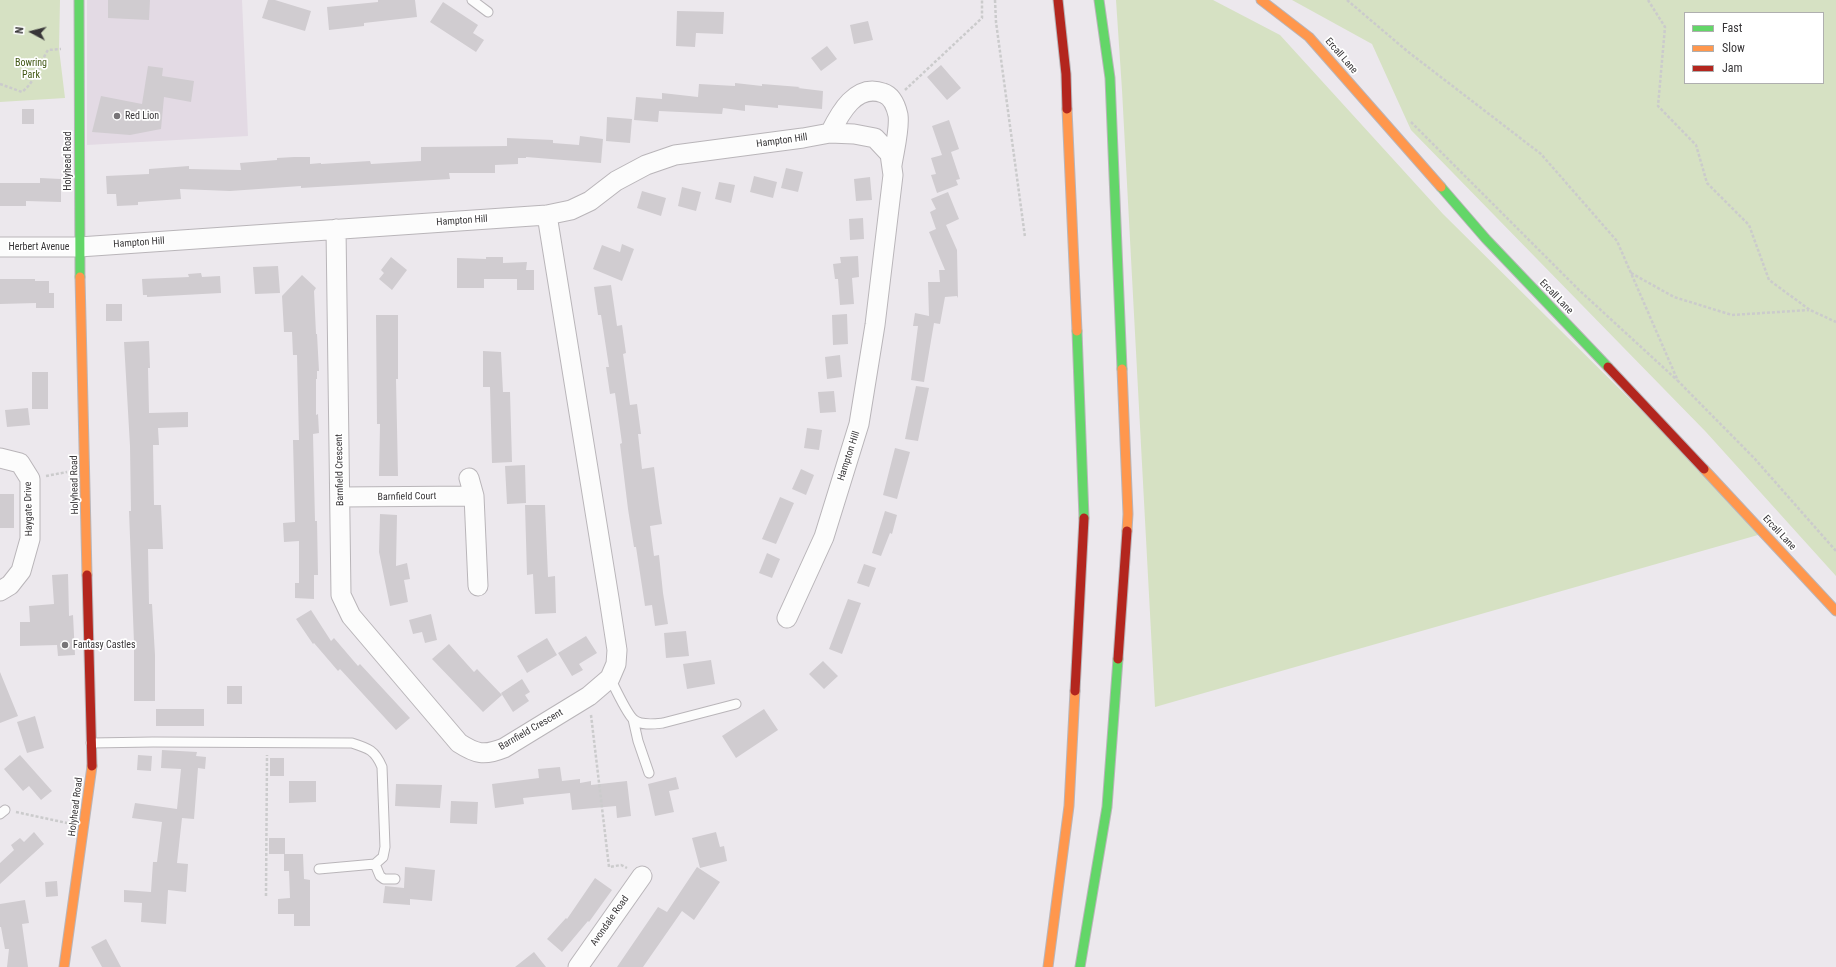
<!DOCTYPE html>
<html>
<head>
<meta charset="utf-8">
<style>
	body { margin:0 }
	#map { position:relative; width:1836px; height:967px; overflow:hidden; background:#ece8ed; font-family:"Roboto Condensed",sans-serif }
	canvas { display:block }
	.legend { position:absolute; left:1684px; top:12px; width:140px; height:72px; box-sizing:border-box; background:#fff; border:1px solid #afafaf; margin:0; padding:5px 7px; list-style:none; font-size:12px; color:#383638 }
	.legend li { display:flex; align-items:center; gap:8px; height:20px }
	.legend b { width:20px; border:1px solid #afafaf }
	.north { position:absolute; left:12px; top:12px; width:40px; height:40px; -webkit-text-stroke:3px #fff; paint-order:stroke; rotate:277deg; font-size:11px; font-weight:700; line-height:16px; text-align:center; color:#383638 }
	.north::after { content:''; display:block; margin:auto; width:14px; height:18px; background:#383638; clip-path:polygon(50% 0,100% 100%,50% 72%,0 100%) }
</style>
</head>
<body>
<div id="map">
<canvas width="1836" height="967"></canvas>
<ul class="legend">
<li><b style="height:5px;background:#63d668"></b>Fast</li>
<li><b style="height:5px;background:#ff974d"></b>Slow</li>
<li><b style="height:5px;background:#b3261e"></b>Jam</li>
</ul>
<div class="north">N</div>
</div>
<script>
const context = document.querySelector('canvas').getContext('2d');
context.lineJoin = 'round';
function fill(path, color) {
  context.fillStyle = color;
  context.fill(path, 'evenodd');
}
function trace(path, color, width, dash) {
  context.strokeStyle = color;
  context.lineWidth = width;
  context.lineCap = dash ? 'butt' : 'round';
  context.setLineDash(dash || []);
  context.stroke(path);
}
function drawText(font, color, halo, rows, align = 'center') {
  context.font = font + ' "Roboto Condensed",sans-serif';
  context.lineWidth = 3.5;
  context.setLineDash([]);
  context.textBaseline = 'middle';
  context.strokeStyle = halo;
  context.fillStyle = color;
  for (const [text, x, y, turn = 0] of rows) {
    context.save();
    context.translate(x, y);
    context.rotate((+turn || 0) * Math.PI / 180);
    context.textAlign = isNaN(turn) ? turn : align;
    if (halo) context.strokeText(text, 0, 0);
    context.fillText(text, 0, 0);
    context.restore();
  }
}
const built = new Path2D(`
	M87 0H242L248 136 87 145Z`);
const green = new Path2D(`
	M0 0H60L59 49 65 98 0 102Z
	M1116 0H1213L1280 35 1443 214 1765 533 1155 707 1122 90Z
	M1292 0H1836V576L1706 432 1411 130 1372 44ZM1685 13H1823V83H1685Z`);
const building = new Path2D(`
	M108 0H150L149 20 108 18Z
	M268 0H275L311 11 305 31 262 18Z
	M378 0H415L417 17 364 23V26L329 30 327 7 378 2Z
	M443 2 478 25 473 33 484 40 476 52 430 22Z
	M677 11 724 12 723 34 696 33 695 47 676 46Z
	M868 21 873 40 854 44 850 25Z
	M827 46 837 59 821 71 811 58Z
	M941 65 961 88 947 100 927 77Z
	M148 66 163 68 162 76 194 81 191 102 164 97 161 129 130 135 92 132 101 96 142 104Z
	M735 83 762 86V84L800 87 798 88 823 91 822 109 778 105V108L745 105V111L723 108 722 114 659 111 658 122 634 120 636 97 662 99V93L698 97 699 84 735 86Z
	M22 109H34V124H22Z
	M607 117 632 119 630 143 606 141Z
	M949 120 959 149 951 152 960 179 956 180 958 185 937 193 931 175 936 174 931 158 942 155 932 126Z
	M580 136 603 139 601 163 526 157V158H518V164L495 165V173H449L450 179 301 188V186L230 191 180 189 181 199 138 202V205L117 206 116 194H107L106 176 149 174V169L189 166V169L241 170 240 163 277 160V158L294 157H310V164L321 163V164L370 161 371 164 421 161V147L507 146V138L553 140V143L579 145Z
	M786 168 803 172 798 192 781 188Z
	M754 176 777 182 773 198 750 192Z
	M870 177 872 200 856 201 854 179Z
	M40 178 61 179V202L26 201V206H0V183H40Z
	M719 182 735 185 731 203 715 199Z
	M682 187 701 192 696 211 678 206Z
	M642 191 666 198 661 216 637 208Z
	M948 192 959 219 946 225 957 250 958 298 957 296 945 297 940 324 934 323 924 382 911 380 918 326H913L915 313 929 316 928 282H940L939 270H945L929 232 936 229 930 212 936 209 931 199Z
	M863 218 864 239 850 240 849 219Z
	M622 244 634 249 622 281 593 269 602 245 620 252Z
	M858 256 859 277 852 278 854 304 840 305 838 279H835L833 264 841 263 840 257Z
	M391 257 407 270 392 290 379 279 384 273 381 270Z
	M486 257H503V263L527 262 526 270H534V290H517V279H484V288H457V258L486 259Z
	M278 266 280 293 255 294 253 267Z
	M201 273 202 277 220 276 221 293 147 297V295H143L142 279 189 277 188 274Z
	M302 275 316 288 314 291 316 334H317L319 371H317V379H316V415L318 414 319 433 313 434 315 521H317L318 575H314V599L295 598V583H299V541L284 542 283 523 295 522 293 440H299L297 355H293L292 332H284L282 296Z
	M0 279H35V281H49V293H54V308H36V303L0 304Z
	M611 285 617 326 622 325 626 353 623 354 630 405 637 404 641 434H638L642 469 654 467 659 505 662 524 650 526 654 556 659 555 663 593 668 624 655 626 652 605 645 606 636 547H634L628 509 620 444 622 443 615 393 610 394 606 367H609L601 315H598L594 287Z
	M106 304H122V321H106Z
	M847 314 848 344 833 345 832 315Z
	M376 315H398V379H396L398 476H379L380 424H377Z
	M149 341 150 368H148L149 413 188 412V427L158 428 159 445H153L154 505H161L163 549H148L149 604H152L155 655V701H134V643L129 511H131L130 446 124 342Z
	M483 351 501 352 503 392H510L512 462 492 463 490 387H483Z
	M840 355 842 377 827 379 825 357Z
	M32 372H48V409H32Z
	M916 386 929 388 918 441 905 439Z
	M834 391 836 412 820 413 818 392Z
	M28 408 30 425 7 427 5 410Z
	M807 428 822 430 819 450 804 448Z
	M895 448 910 452 897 499 883 495Z
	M525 465 526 503 507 504 505 466Z
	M801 469 814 475 806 495 792 489Z
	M0 494H14V528H0Z
	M780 497 794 503 776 544 762 539Z
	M525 505H545L548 577 555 576 556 613 535 614 533 574 527 575Z
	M885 511 897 515 892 534 890 533 881 556 872 553Z
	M380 514 397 515 396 566 407 563 410 579 404 580 408 602 390 606 379 552Z
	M767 553 780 559 772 578 759 573Z
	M864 564 876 568 869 587 857 583Z
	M68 574 69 616 73 615 75 655 58 656 57 645 20 646V622H30L29 606 54 604 52 575Z
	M848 599 861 603 842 654 829 649Z
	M311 610 331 641 334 638 358 666 360 664 410 718 396 730 340 669 338 671 314 643 313 644 296 619Z
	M431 614 437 640 425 643 422 632 413 634 409 620Z
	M686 631 689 656 666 658 664 633Z
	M586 636 597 653 579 664 583 670 572 676 558 653Z
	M547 638 557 655 527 673 517 656Z
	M449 644 474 672 477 669 502 695 483 712 432 659Z
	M711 660 715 684 687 689 683 664Z
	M823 661 838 676 824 689 809 674Z
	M0 672 18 716 0 723Z
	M522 679 530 692 525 695 529 701 513 712 501 693Z
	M227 686H242V704H227Z
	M156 709H204V726H156Z
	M764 709 778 730 736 758 722 736Z
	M35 716 44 748 27 753 17 722Z
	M162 750 197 752 196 756 206 757 205 769 198 768 194 819 182 818 177 863 188 864 186 892 168 890 166 924 141 922 142 903 124 902V890L151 892 153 862H157L162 822 132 818 135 803 177 809 181 769 161 768Z
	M20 755 52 791 41 800 29 786 23 791 4 769Z
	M138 755 152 756 151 771 137 770Z
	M270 758H284V776H270Z
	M560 767 562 781 580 779V783L591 781V785L627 781 631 816 617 818 616 806 572 810 570 793 523 798 524 804 495 808 492 784 539 778 538 769Z
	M676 777 679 789 669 791 674 812 655 816 648 784Z
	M289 781H316V802L289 803Z
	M396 784 442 785 440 808 395 806Z
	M451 801 478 802 477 824 450 823Z
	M34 832 44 844 0 884V863L14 850 11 845 20 838 24 842Z
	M716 832 720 847 724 846 727 861 700 868 692 838Z
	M269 838H285V854H269Z
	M284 854H303L304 879 310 880V926H294V914H278V899L290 898 289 871H284Z
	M405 867 435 870 432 901 410 899V905L383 903 385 886 404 888Z
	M697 867 720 882 694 920 682 911 643 967H617L658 907 667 912Z
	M595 878 612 890 589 922 588 921 562 952 547 939 566 918 567 919Z
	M57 881 58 896 46 897 45 882Z
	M25 900 29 923 22 924 28 967H7L9 949H5L1 927H0V904Z
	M106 939 121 967H102L91 947Z
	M534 952 546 967H515Z`);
const path = new Path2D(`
	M995 0 996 22 1025 237
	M1347 0 1407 51 1541 154 1617 241 1678 381 1755 459 1836 551
	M1648 0 1665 27 1658 106 1696 145 1707 183 1749 225 1769 280 1810 310 1836 322
	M0 84 22 92C36 81 39 64 48 50L61 49
	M905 90 982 18V0
	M1411 122 1579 290 1677 380
	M1631 273 1674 297 1732 315 1809 310
	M46 476 67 472
	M591 715 609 867 621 865 627 868
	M16 812 67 823
	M266 896 267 755`);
const lane = new Path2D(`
	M472 0 488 12
	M610 678C615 688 626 712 633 719 640 726 654 724 663 723L736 704
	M633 719 638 741 649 773
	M91 743 153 742 352 743C368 748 375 750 382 767L385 847 383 857 375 864 319 869
	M0 814 5 810
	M375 864 380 876 384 879H395`);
const street = new Path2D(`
	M830 133C840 113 856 83 883 93 892 96 896 106 898 115 900 129 894 151 892 165
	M336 229 341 595 351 616 459 743C476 754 484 756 504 748L589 696 610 678 616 664 617 650 609 598 547 215
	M0 247H79L547 215 571 210 590 201 616 181 646 165 675 155 803 138 830 133 854 134 875 138 890 154 893 175 875 325 859 424 824 537 787 618
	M0 458 20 463 30 479V539L21 571 10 585 0 591
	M469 478 474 496 478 586
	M340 497 474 496
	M578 967 642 876`);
const fast = new Path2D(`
	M79 0 80 277
	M1099 0 1110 78 1122 369
	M1441 187 1486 239 1608 367
	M1077 331 1084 518
	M1080 967 1107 807 1118 659`);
const slow = new Path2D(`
	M1261 0 1309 37 1441 187
	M1067 109 1077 331
	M80 277 87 575
	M1122 369 1128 514 1127 531
	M1704 469 1836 611
	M64 967 92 766
	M1048 967 1069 806 1075 691`);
const jam = new Path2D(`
	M1058 0 1066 74 1067 109
	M1608 367 1704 469
	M87 575 92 766
	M1118 659 1127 531
	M1075 691 1084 518`);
const markers = [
	[117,116,4,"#777477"],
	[65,645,4,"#777477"]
];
const streetNames = [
	["Ercall Lane",1341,56,49],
	["Hampton Hill",782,141,-8],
	["Holyhead Road",68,161,-90],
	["Hampton Hill",462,221,-4],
	["Hampton Hill",139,243,-4],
	["Herbert Avenue",39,247],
	["Ercall Lane",1556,297,46],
	["Hampton Hill",849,456,-72],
	["Barnfield Crescent",340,470,-91],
	["Holyhead Road",75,485,-91],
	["Barnfield Court",407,497,-1],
	["Haygate Drive",29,509,-91],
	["Ercall Lane",1779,533,47],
	["Barnfield Crescent",531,730,-30],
	["Holyhead Road",76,807,-83],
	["Avondale Road",610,921,-55]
];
const parkNames = [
	["Bowring",31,63],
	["Park",31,75]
];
const poiNames = [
	["Red Lion",125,116],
	["Fantasy Castles",73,645]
];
fill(built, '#e3dae4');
fill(green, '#d6e1c3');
fill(building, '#d0ccd0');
trace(lane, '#b9b5b9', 11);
trace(street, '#b9b5b9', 21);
trace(fast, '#b9b5b9', 11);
trace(slow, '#b9b5b9', 11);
trace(jam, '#b9b5b9', 11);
trace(path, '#cbcbcc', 2.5, [3, 2]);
trace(lane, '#fcfcfc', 9);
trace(street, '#fcfcfc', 19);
trace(fast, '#63d668', 9);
trace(slow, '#ff974d', 9);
trace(jam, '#b3261e', 9);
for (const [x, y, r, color] of markers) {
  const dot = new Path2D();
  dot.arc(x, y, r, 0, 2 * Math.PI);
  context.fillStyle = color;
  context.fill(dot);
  trace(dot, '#fff', 1.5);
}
drawText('10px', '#383638', '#fff', streetNames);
drawText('10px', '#425815', '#fff', parkNames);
drawText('10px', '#383638', '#fff', poiNames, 'left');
</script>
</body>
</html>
